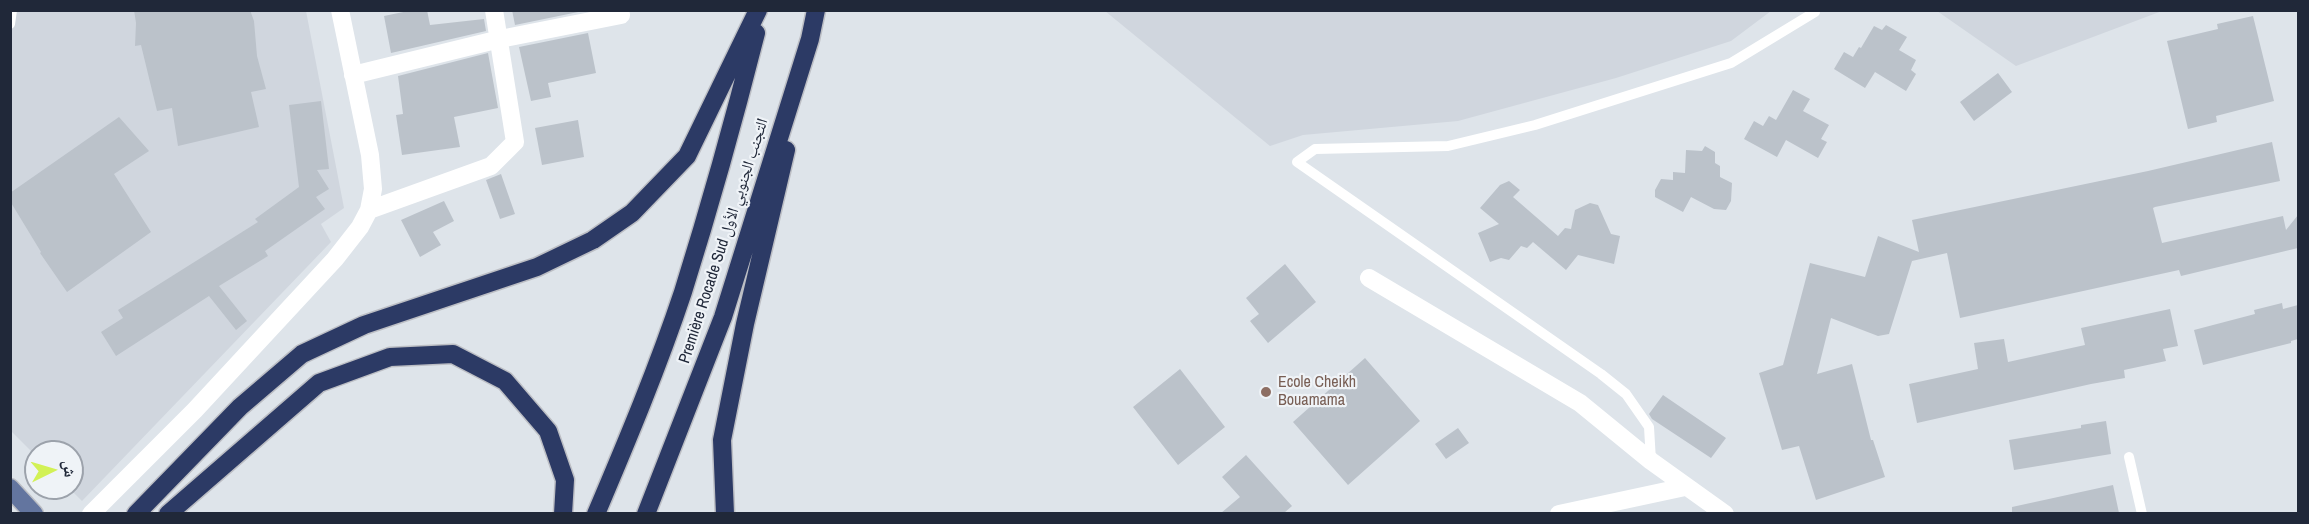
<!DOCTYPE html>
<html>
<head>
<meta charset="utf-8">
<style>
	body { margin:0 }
	#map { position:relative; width:2309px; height:524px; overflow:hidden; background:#dee4ea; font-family:"Archivo Narrow","Noto Naskh Arabic",sans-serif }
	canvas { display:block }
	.frame { position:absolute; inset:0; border:12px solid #202839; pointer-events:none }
	.north { position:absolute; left:24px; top:440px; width:60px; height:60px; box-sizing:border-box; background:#eff3f7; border:2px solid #9ca2ab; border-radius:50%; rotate:85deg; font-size:16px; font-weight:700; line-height:24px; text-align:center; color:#202839 }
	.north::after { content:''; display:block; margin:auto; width:21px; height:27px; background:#d2f155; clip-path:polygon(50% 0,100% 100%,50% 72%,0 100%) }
</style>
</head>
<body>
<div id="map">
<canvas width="2309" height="524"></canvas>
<div class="frame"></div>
<div class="north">ش</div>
</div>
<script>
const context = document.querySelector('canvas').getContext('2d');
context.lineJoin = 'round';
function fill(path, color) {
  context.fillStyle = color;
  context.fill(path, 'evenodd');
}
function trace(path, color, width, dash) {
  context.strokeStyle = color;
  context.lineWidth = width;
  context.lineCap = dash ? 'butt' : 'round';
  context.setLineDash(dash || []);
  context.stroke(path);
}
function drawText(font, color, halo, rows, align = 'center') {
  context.font = font + ' "Archivo Narrow","Noto Naskh Arabic",sans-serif';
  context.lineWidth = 4.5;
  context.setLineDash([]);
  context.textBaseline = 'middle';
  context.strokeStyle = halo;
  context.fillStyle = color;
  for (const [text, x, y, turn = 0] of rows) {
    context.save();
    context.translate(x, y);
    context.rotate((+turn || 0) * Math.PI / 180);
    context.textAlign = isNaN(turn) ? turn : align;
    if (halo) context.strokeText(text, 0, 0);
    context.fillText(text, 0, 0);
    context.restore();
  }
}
const built = new Path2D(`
	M10 11H306L344 208 321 224 331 242 82 501 69 488H72V452H36V456L11 431Z
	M1105 11H1771L1731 41 1616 78 1458 121 1303 135 1270 146Z
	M1937 11H2162L2016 66Z`);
const building = new Path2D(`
	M134 10H250L254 21 257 56 266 89 251 92 259 127 178 146 172 108 157 111 141 45 135 46 136 23Z
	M413 10H427L430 25 484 19 486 31 391 53 384 16Z
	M512 10H583V11L515 25Z
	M2253 16 2274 101 2216 116 2217 122 2188 129 2167 41 2218 29 2217 24Z
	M1886 25 1907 37 1899 50 1916 60 1911 70 1916 74 1906 91 1875 72 1865 88 1834 69 1844 52 1853 57 1859 47 1861 48 1874 26 1882 30Z
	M588 33 596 73 548 83 551 97 531 101 519 47Z
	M488 53 498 108 454 117 460 147 402 155 396 115 403 114 398 76Z
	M1998 73 2012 92 1974 121 1960 102Z
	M1793 90 1810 99 1803 111 1829 125 1821 139 1827 142 1818 158 1786 140 1777 157 1744 139 1754 121 1763 126 1769 116 1776 120Z
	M321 101 329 169 317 170 329 189 316 197 325 209 265 251 268 256 219 286 247 321 236 330 209 296 116 356 101 332 123 318 118 310 258 222 255 219 299 187 289 105Z
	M119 117 149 151 114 174 151 232 67 292 40 253 41 252 10 201V193Z
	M578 120 584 157 542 165 535 128Z
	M2272 142 2280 181 2155 207 2153 208 2162 243 2283 216 2286 230 2298 215V248L2181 276 2179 270 1960 318 1947 253 1912 261 1889 334 1878 336 1831 318 1817 374 1852 364 1871 440H1873L1885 477 1816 500 1799 446 1782 450 1759 373 1783 365 1810 263 1865 277 1878 236 1919 252 1912 220 2148 171Z
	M1705 146 1715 152V163L1720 166V177L1732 183 1731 201 1726 210 1714 209 1691 197 1683 212 1655 197V190L1661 179 1673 180V172L1685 173 1686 150 1702 151Z
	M501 174 515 214 500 219 486 180Z
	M1509 181 1520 190 1513 197 1558 236 1565 228 1571 229 1575 210 1590 203 1598 205 1611 234 1620 236 1614 264 1578 255 1566 270 1533 242 1527 248 1521 246 1509 260 1501 258 1490 262 1478 233 1499 224 1480 208 1500 185Z
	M444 201 454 221 433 232 441 245 420 257 401 220Z
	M1285 264 1316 302 1268 343 1250 321 1259 314 1246 298Z
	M2282 303 2283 309 2298 305V339L2291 341V343L2203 365 2194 330 2255 314 2254 310Z
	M2170 309 2178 346 2163 349 2166 361 2124 370 2125 378 2091 384 1917 423 1909 384 1978 369 1974 343 2004 339 2008 362 2085 345 2081 328Z
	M1365 358 1420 421 1348 485 1293 422Z
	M1180 369 1225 427 1178 465 1133 407Z
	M1663 395 1726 438 1711 458 1652 419 1649 414Z
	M2106 421 2111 454 2014 470 2009 440 2081 428V425Z
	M1458 428 1469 443 1446 459 1435 444Z
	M1246 455 1292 506 1284 513H1221L1240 497 1222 477Z
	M2113 485 2119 513H2012V507Z`);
const lane = new Path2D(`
	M10 24 12 10
	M2129 457 2142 514
	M1651 461 1649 427 1626 394 1601 374 1297 162 1315 149 1448 146 1535 125 1731 63 1815 12`);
const street = new Path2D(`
	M353 75 500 39 621 15 620 10
	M369 210 491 166 515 142 494 10
	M1369 278 1580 403 1651 461 1725 514
	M91 514 195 410 335 259 360 227 369 210 373 189 370 155 340 10
	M1559 514 1685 487`);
const primary = new Path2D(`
	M10 488 34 514`);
const highway = new Path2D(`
	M136 514 240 407 302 354 364 325 537 267 593 240 632 213 687 156 758 10
	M168 514 319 383 390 357 453 354 505 381 548 431 565 480 563 514
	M596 514C627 441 658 367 683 292 710 206 734 120 756 33
	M646 514 723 317 810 39 816 10
	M725 514 722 440 745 324 786 150`);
const markers = [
	[1266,392,6,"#8d6e63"]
];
const streetNames = [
	["Première Rocade Sud التجنب الجنوبي الأول",724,241,-72]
];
const educationNames = [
	["Ecole Cheikh",1278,383],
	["Bouamama",1278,401]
];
fill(built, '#d0d6de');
fill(building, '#bbc2ca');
trace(primary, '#bcbec4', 21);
trace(highway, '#bcbec4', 21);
trace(lane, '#fff', 10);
trace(street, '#fff', 18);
trace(primary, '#63759f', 18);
trace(highway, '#2c3a65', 18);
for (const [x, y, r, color] of markers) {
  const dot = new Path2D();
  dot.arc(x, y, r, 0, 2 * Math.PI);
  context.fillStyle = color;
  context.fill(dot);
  trace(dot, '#eff3f7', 2);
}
drawText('16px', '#202839', '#eff3f7', streetNames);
drawText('16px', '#785e54', '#eff3f7', educationNames, 'left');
</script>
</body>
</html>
